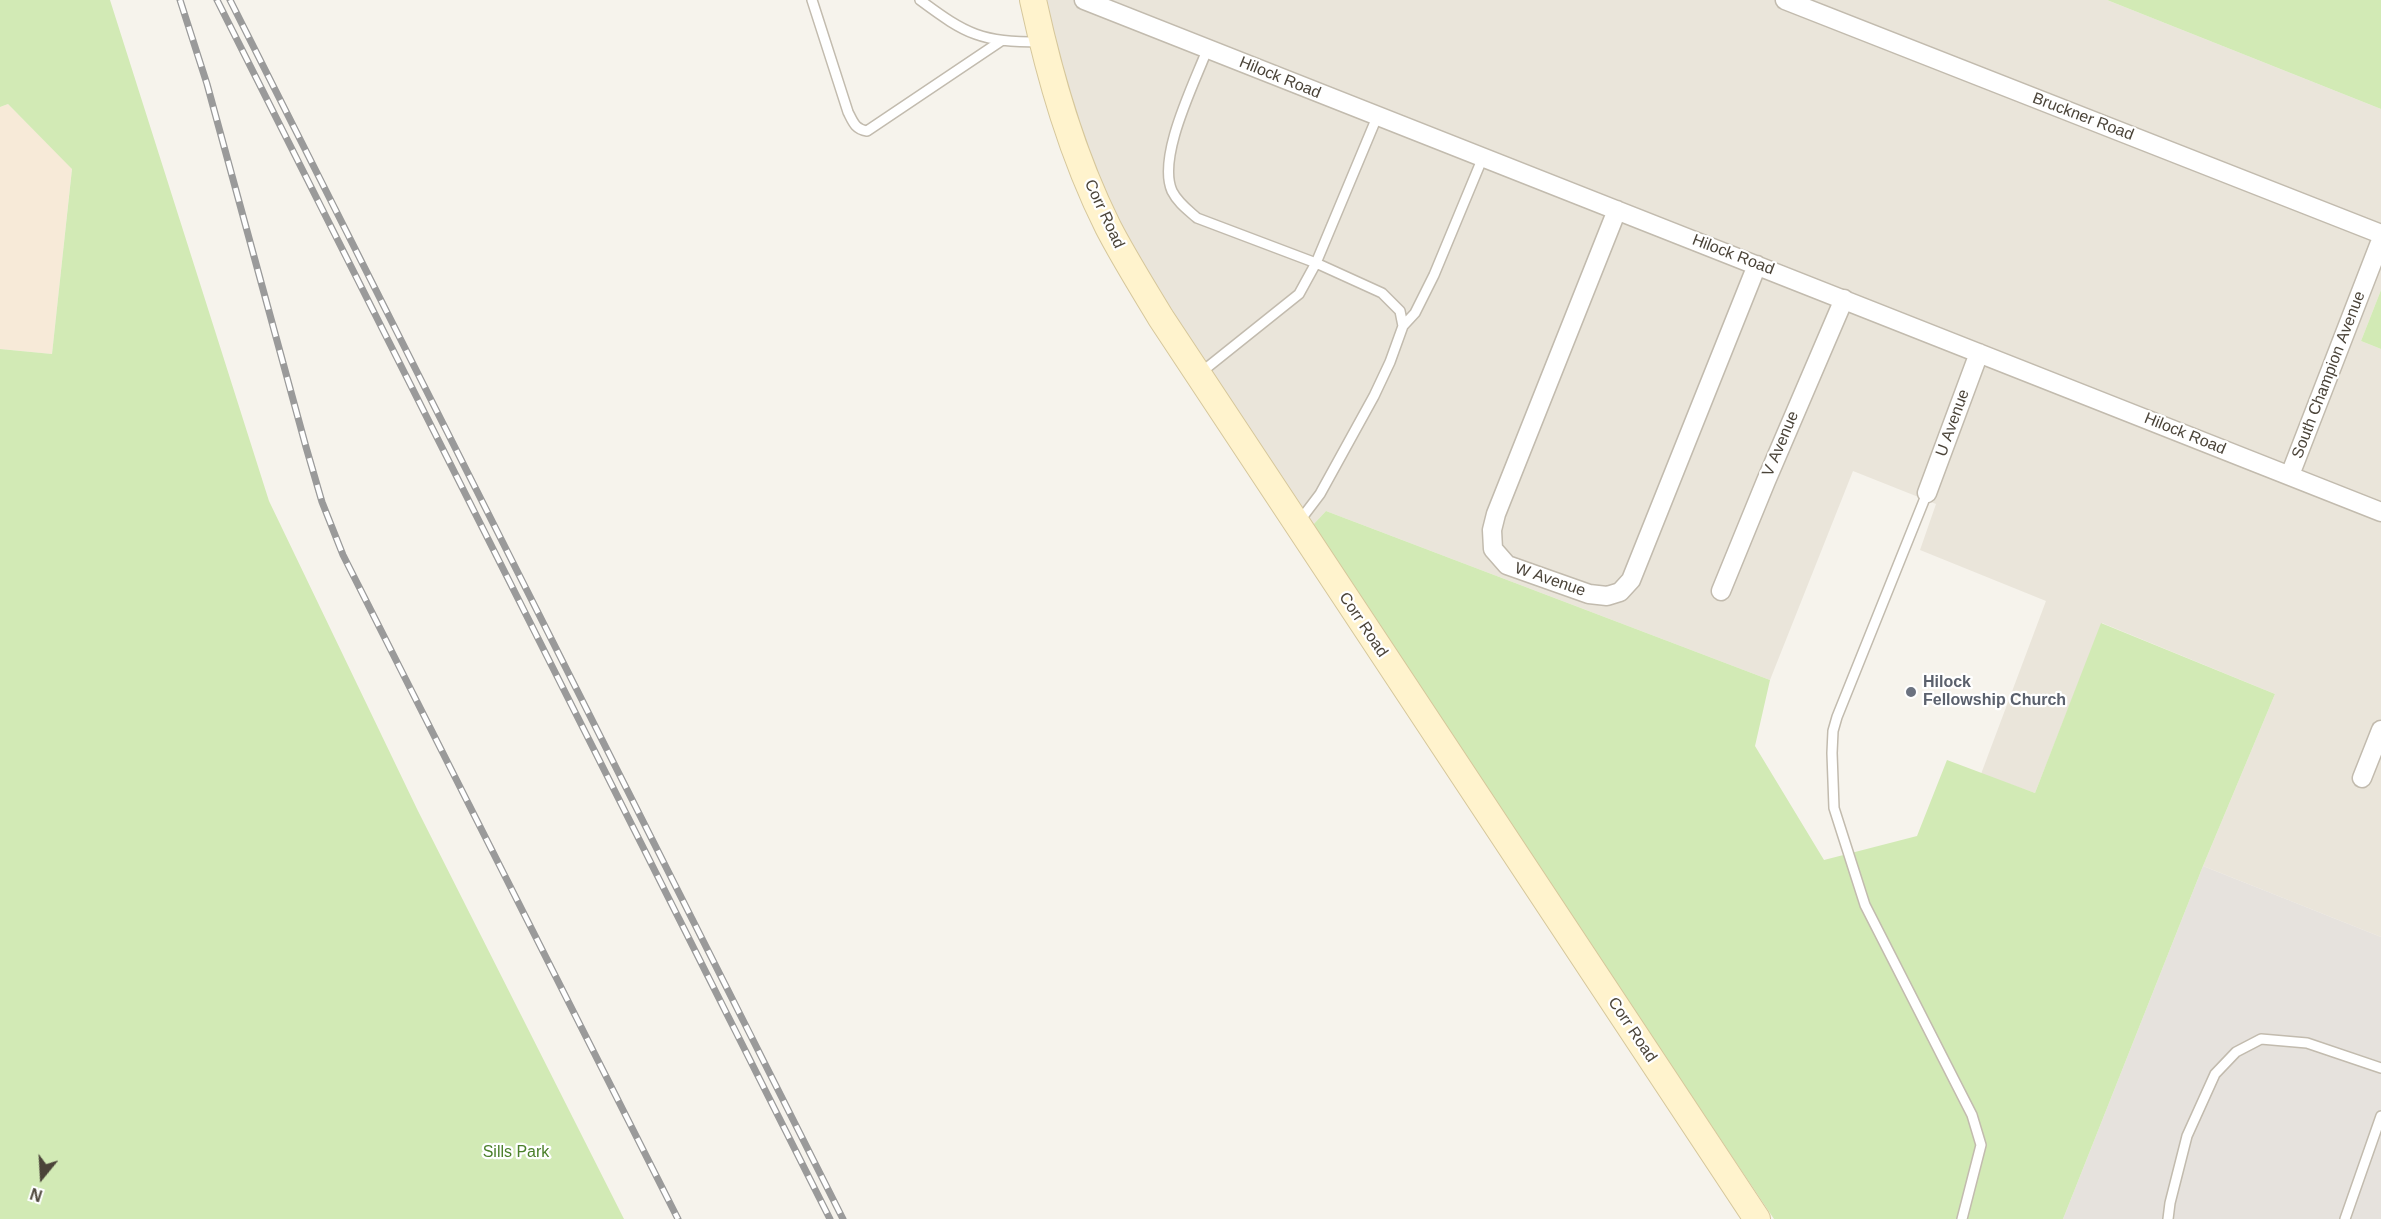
<!DOCTYPE html>
<html>
<head>
<meta charset="utf-8">
<style>
	body { margin:0 }
	#map { position:relative; width:2381px; height:1219px; overflow:hidden; background:#f6f3ec; font-family:Helvetica,sans-serif }
	canvas { display:block }
	.north { position:absolute; left:12px; top:1147px; width:60px; height:60px; -webkit-text-stroke:4px #fff; paint-order:stroke; rotate:198deg; font-size:16px; font-weight:700; line-height:24px; text-align:center; color:#4b4439 }
	.north::after { content:''; display:block; margin:auto; width:21px; height:27px; background:#4b4439; clip-path:polygon(50% 0,100% 100%,50% 72%,0 100%) }
</style>
</head>
<body>
<div id="map">
<canvas width="2381" height="1219"></canvas>
<div class="north">N</div>
</div>
<script>
const context = document.querySelector('canvas').getContext('2d');
context.lineJoin = 'round';
function fill(path, color) {
  context.fillStyle = color;
  context.fill(path, 'evenodd');
}
function trace(path, color, width, dash) {
  context.strokeStyle = color;
  context.lineWidth = width;
  context.lineCap = dash ? 'butt' : 'round';
  context.setLineDash(dash || []);
  context.stroke(path);
}
function drawText(font, color, halo, rows, align = 'center') {
  context.font = font + ' Helvetica,sans-serif';
  context.lineWidth = 4.5;
  context.setLineDash([]);
  context.textBaseline = 'middle';
  context.strokeStyle = halo;
  context.fillStyle = color;
  for (const [text, x, y, turn = 0] of rows) {
    context.save();
    context.translate(x, y);
    context.rotate((+turn || 0) * Math.PI / 180);
    context.textAlign = isNaN(turn) ? turn : align;
    if (halo) context.strokeText(text, 0, 0);
    context.fillText(text, 0, 0);
    context.restore();
  }
}
const residential = new Path2D(`
	M1042 0H2107L2381 109V290L2361 341 2381 349V937L2203 866 2275 694 2102 623 2035 793 1981 774 2046 601 1920 550 1936 504 1853 471 1770 680 1326 511 1310 528 1165 308 1088 160Z`);
const commercial = new Path2D(`
	M8 104 72 168 52 354 0 349V107Z`);
const industrial = new Path2D(`
	M2203 866 2381 937V1219H2063Z`);
const green = new Path2D(`
	M0 0H110L269 501 418 811 624 1219H0V349L52 354 72 169 8 104 0 107Z
	M2107 0H2381V109Z
	M2381 290V349L2361 341Z
	M1326 511 1770 680 1755 746 1824 860 1917 836 1947 760 2035 793 2101 623 2275 694 2203 866 2063 1219H1774L1310 528Z`);
const lane = new Path2D(`
	M812 0 848 112C853 122 855 129 867 131L1001 41
	M920 0C967 35 981 42 1041 42
	M1207 50C1194 84 1157 157 1172 191 1178 203 1188 210 1197 218L1316 263 1382 293 1400 311 1403 326 1390 362 1374 396 1320 494 1298 523
	M1403 326 1415 313 1434 275 1483 157
	M1199 374 1299 294 1316 263 1377 117
	M1927 493 1837 717 1833 731 1832 753 1834 808 1865 905 1972 1115 1981 1145 1962 1219
	M2168 1219 2170 1203 2187 1136 2215 1074 2236 1052 2261 1039 2307 1043 2381 1068
	M2345 1219 2381 1116`);
const street = new Path2D(`
	M1084 0 2381 512
	M1785 0 2381 234
	M1617 210 1496 514 1492 530 1493 549 1507 565 1589 594 1607 596 1620 592 1631 580 1757 265
	M2290 475 2381 240
	M1927 493 1979 353
	M1721 591 1766 481 1844 299
	M2362 778 2381 730`);
const secondary = new Path2D(`
	M1033 0C1050 78 1072 155 1108 227 1124 258 1143 288 1161 318L1757 1219`);
const rail = new Path2D(`
	M180 0 207 84 306 447 322 502 343 555 678 1219
	M217 0 830 1219
	M230 0 843 1219`);
const markers = [
	[1911,692,6,"#6b7280"]
];
const streetNames = [
	["Hilock Road",1280,78,22],
	["Bruckner Road",2083,117,21],
	["Corr Road",1104,214,65],
	["Hilock Road",1733,255,21],
	["South Champion Avenue",2329,375,-69],
	["U Avenue",1953,423,-70],
	["Hilock Road",2185,434,22],
	["V Avenue",1781,444,-67],
	["W Avenue",1550,580,19],
	["Corr Road",1363,625,56],
	["Corr Road",1632,1030,56]
];
const worshipNames = [
	["Hilock",1923,683],
	["Fellowship Church",1923,701]
];
const parkNames = [
	["Sills Park",516,1153]
];
fill(residential, '#eae5da');
fill(commercial, '#f7ead8');
fill(industrial, '#e6e2dd');
fill(green, '#d2eab5');
trace(lane, '#c2bbae', 12);
trace(street, '#c2bbae', 21);
trace(secondary, '#d6c79b', 28);
trace(lane, '#fff', 9);
trace(street, '#fff', 18);
trace(secondary, '#fff3cd', 26);
trace(rail, '#9a9a9a', 7);
trace(rail, '#fff', 4.5, [14]);
for (const [x, y, r, color] of markers) {
  const dot = new Path2D();
  dot.arc(x, y, r, 0, 2 * Math.PI);
  context.fillStyle = color;
  context.fill(dot);
  trace(dot, '#fff', 2);
}
drawText('16px', '#4b4439', '#fff', streetNames);
drawText('bold 16px', '#5b616d', '#fff', worshipNames, 'left');
drawText('16px', '#4a7f2a', '#fff', parkNames);
</script>
</body>
</html>
